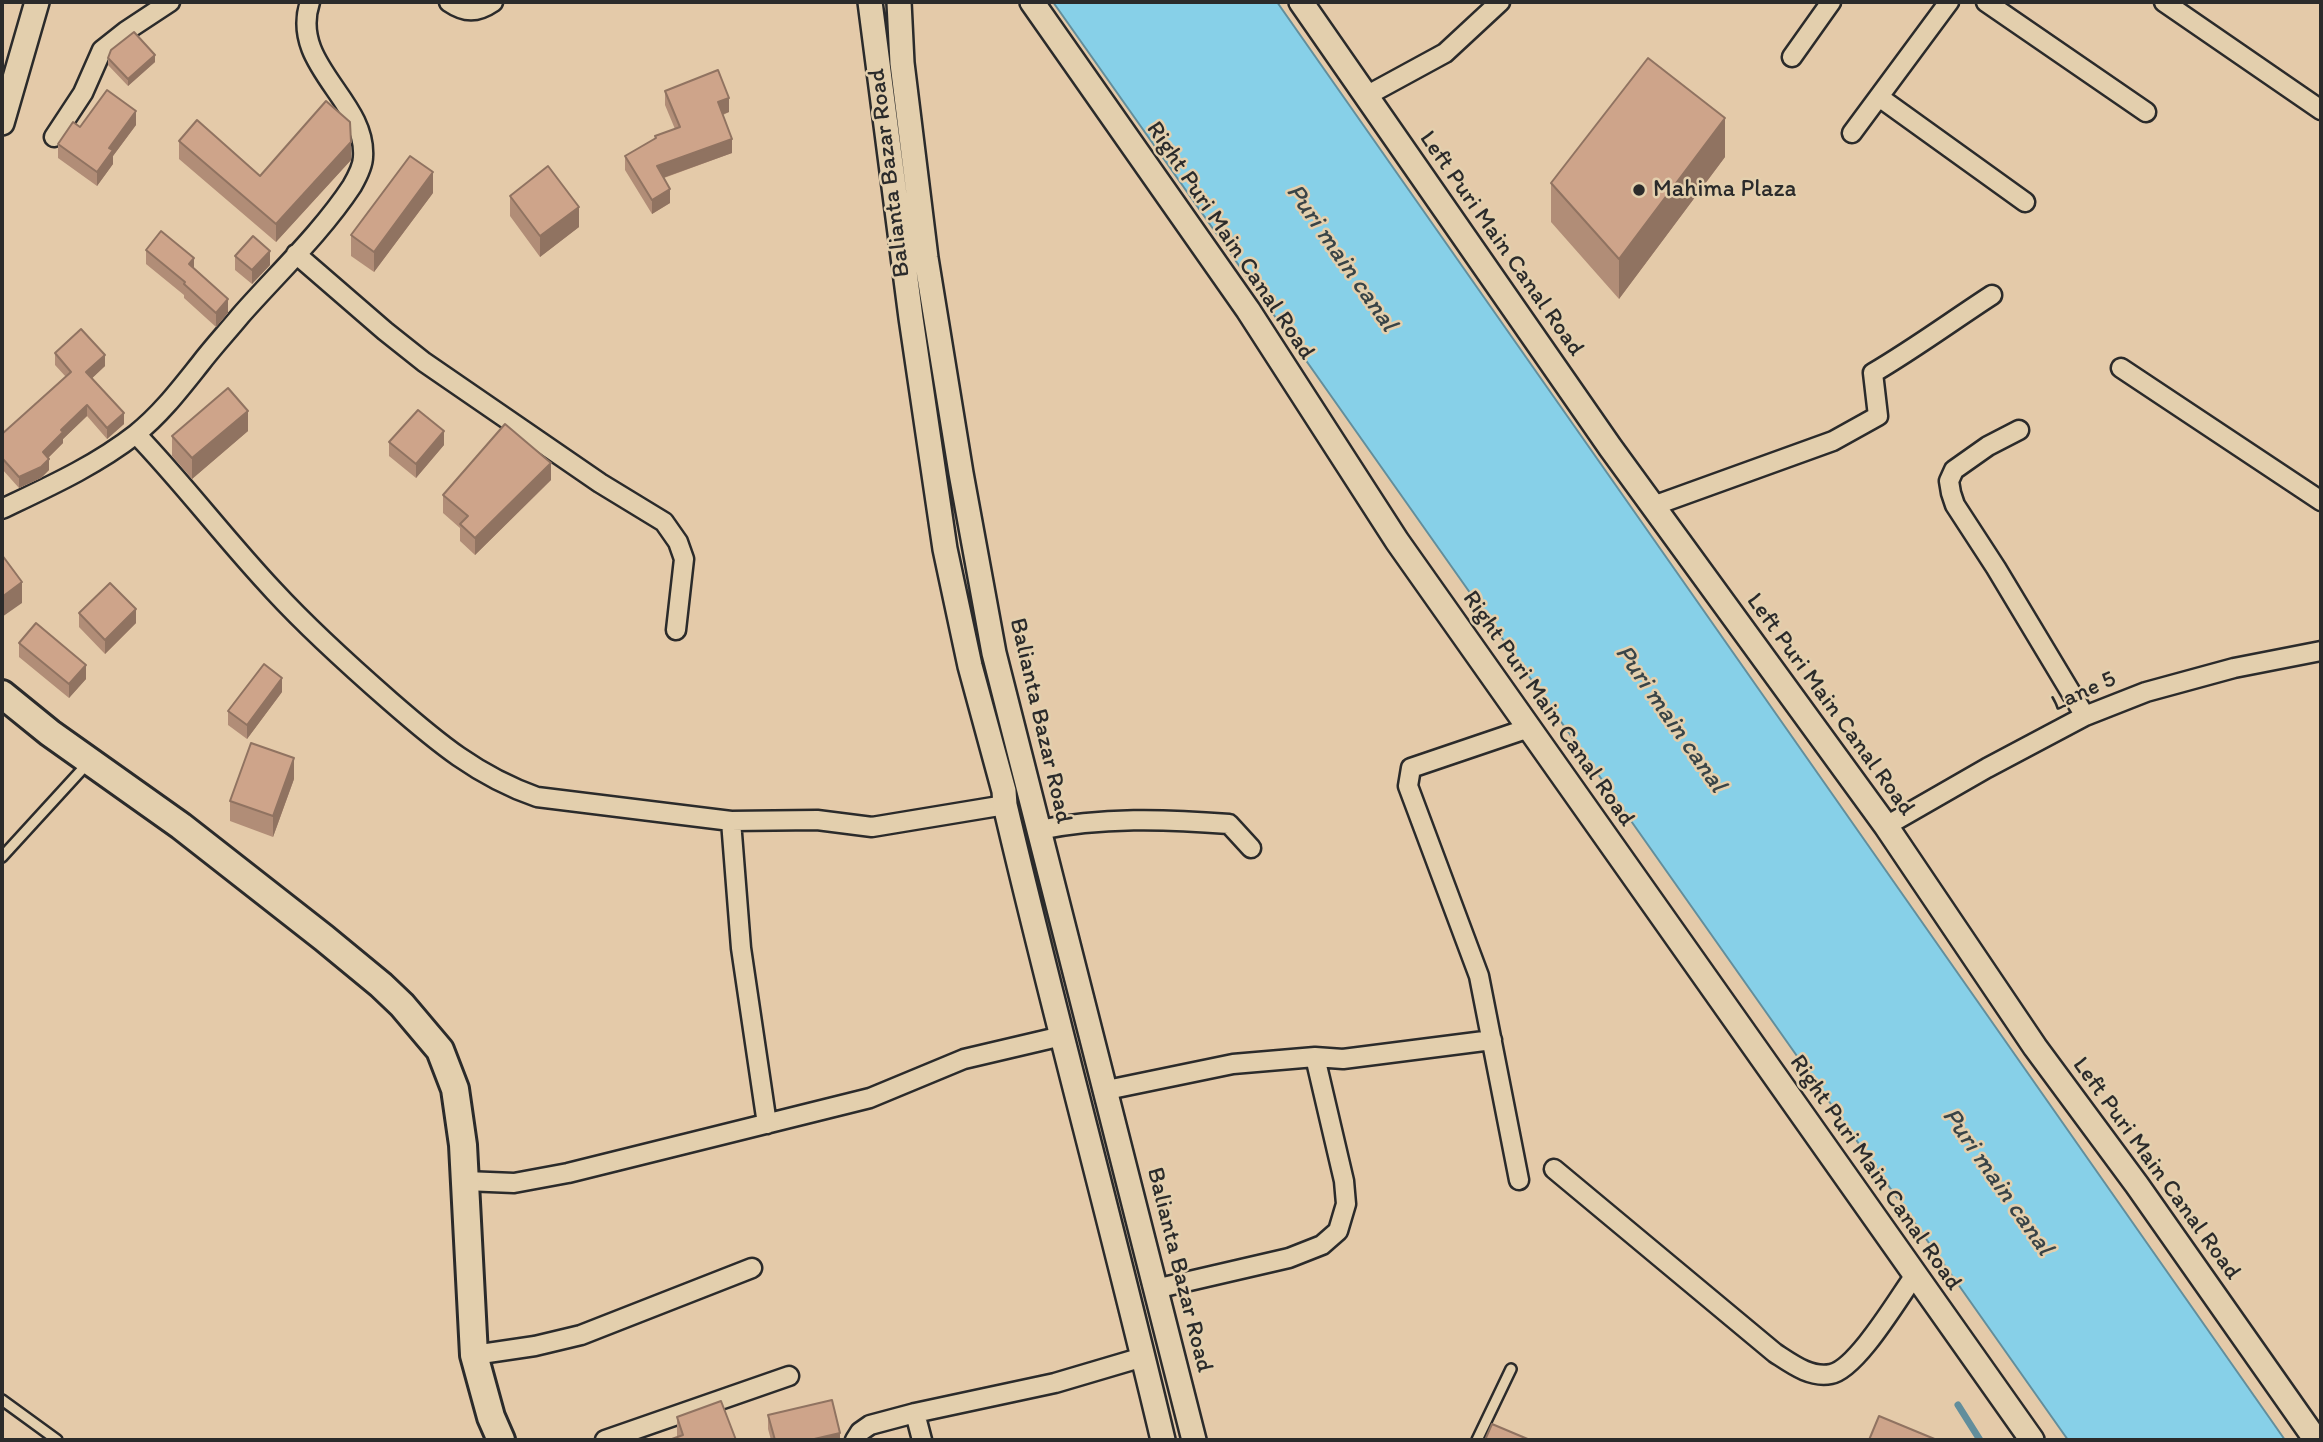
<!DOCTYPE html>
<html>
<head>
<meta charset="utf-8">
<style>
	body { margin:0 }
	#map { position:relative; width:2323px; height:1442px; overflow:hidden; background:#e4caa9; font-family:Itim,sans-serif }
	canvas { display:block }
	.frame { position:absolute; inset:0; border:4px solid #2b2b2b; pointer-events:none }
</style>
</head>
<body>
<div id="map">
<canvas width="2323" height="1442"></canvas>
<div class="frame"></div>
</div>
<script>
const context = document.querySelector('canvas').getContext('2d');
context.lineJoin = 'round';
function fill(path, color) {
  context.fillStyle = color;
  context.fill(path, 'evenodd');
}
function trace(path, color, width, dash) {
  context.strokeStyle = color;
  context.lineWidth = width;
  context.lineCap = dash ? 'butt' : 'round';
  context.setLineDash(dash || []);
  context.stroke(path);
}
function drawText(font, color, halo, rows, align = 'center') {
  context.font = font + ' Itim,sans-serif';
  context.lineWidth = 5;
  context.setLineDash([]);
  context.textBaseline = 'middle';
  context.strokeStyle = halo;
  context.fillStyle = color;
  for (const [text, x, y, turn = 0] of rows) {
    context.save();
    context.translate(x, y);
    context.rotate((+turn || 0) * Math.PI / 180);
    context.textAlign = isNaN(turn) ? turn : align;
    if (halo) context.strokeText(text, 0, 0);
    context.fillText(text, 0, 0);
    context.restore();
  }
}
const water = new Path2D(`
	M1053 2H1277L2285 1440H2068Z`);
const stream = new Path2D(`
	M1958 1405 1980 1440`);
const service = new Path2D(`
	M2 857 88 763
	M2 1400 57 1440
	M1477 1440 1511 1369`);
const minor = new Path2D(`
	M449 2C465 13 477 13 493 2
	M1986 2 2146 112
	M2164 2 2321 110
	M1792 57 1831 2
	M1366 96 1445 53 1500 2
	M1879 97 2025 202
	M1852 133 1949 2
	M54 137 83 93 102 50 126 31 170 2
	M296 254 385 331 424 362 600 483 664 522 678 542 684 559 676 630
	M2121 368 2321 501
	M2019 430 1988 446 1954 470 1949 481 1951 493 1955 505 1996 568 2085 716
	M136 434C184 484 226 540 274 591 310 630 350 666 390 701 437 742 477 776 537 797L731 821 817 820 872 827 1005 805
	M1653 506 1833 441 1878 416 1873 373C1914 349 1952 321 1992 295
	M2 509C48 487 95 466 136 434 161 414 180 389 200 364 213 347 227 332 241 315 278 273 321 233 352 186 356 179 363 165 363 157 367 100 289 65 310 2
	M731 821 741 948 767 1124
	M1886 826 1987 768 2085 716 2146 692 2234 668 2321 651
	M1039 830C1101 817 1166 819 1229 824L1251 848
	M1107 1090 1233 1064 1315 1057 1343 1059 1492 1040
	M1554 1169 1775 1353C1792 1364 1810 1378 1831 1374 1857 1369 1899 1297 1915 1275
	M1519 1180 1479 976 1408 786 1411 768 1529 728
	M465 1181 514 1183 568 1173 870 1098 964 1059 1062 1036
	M1155 1289 1289 1258 1322 1245 1338 1231 1346 1204 1344 1181 1315 1057
	M474 1355 535 1346 581 1335 752 1268
	M915 1413 922 1440
	M605 1440 789 1376
	M855 1440 860 1432 870 1425 915 1413 1055 1383 1143 1357`);
const tertiary = new Path2D(`
	M870 2 911 318 945 549 970 666 1004 791 1005 805C1055 1018 1113 1228 1163 1440
	M899 2 902 63 926 258 961 473 994 653 1194 1440
	M1032 2 1248 310 1397 541 2032 1440
	M1301 2 1610 447 1886 826 2035 1047 2137 1185 2316 1440
	M2 123 37 2`);
const secondary = new Path2D(`
	M2 694 50 733 181 826 324 938 381 985 402 1005 440 1050 455 1089 463 1145 474 1355 491 1417 501 1440`);
const wall = new Path2D(`
	M108 58 155 62 128 86 108 65Z
	M665 91 729 112 723 115 732 153 664 178 670 203 652 214 625 170V156L655 139V136L675 129 665 105Z
	M136 125 113 156V164L97 186 58 158V144L80 127Z
	M179 141 260 176 351 160 276 242 179 159Z
	M1725 157 1619 299 1551 222V183Z
	M433 193 374 272 351 256V235Z
	M510 196 579 227 540 257 510 216Z
	M146 250 194 268 228 313 216 327 184 298V295L146 264Z
	M235 256 270 265 252 284 235 270Z
	M55 353 105 366 92 378 124 424 107 439 87 416 63 439V443L48 458 49 470 41 478 19 488 2 469V434L66 377 55 365Z
	M248 431 192 479 172 456V436Z
	M389 442 444 445 416 478 389 456Z
	M551 480 475 555 460 541V528L443 513V495Z
	M79 613 136 623 105 654 79 627Z
	M19 643 86 679 69 698 19 657Z
	M282 692 247 739 228 725V711Z
	M294 779 273 837 230 821V801Z
	M768 1415 840 1440H771L768 1429Z
	M677 1417 736 1440 677 1437Z`);
const shadedWall = new Path2D(`
	M155 55V62L128 86V79Z
	M729 98V112L718 116V102Z
	M136 111V125L113 156V164L97 186V172L109 148Z
	M1725 118V157L1619 299V259Z
	M732 139V153L657 180V166Z
	M351 142V160L276 242V224Z
	M433 172V193L374 272V252Z
	M670 189V203L652 214V200Z
	M579 207V227L540 257V236Z
	M270 251V265L252 284V270Z
	M194 258V272L189 264Z
	M228 299V313L216 327V313Z
	M105 355V366L86 384V372Z
	M87 405V416L63 439V443L43 463V452L61 430Z
	M248 411V431L192 479V458Z
	M124 413V424L107 439V428Z
	M444 431V445L416 478V464Z
	M49 459V470L41 478 19 488V477Z
	M551 463V480L475 555V538Z
	M22 582V603L2 617V597Z
	M136 609V623L105 654V640Z
	M86 665V679L69 698V684Z
	M282 678V692L247 739V725Z
	M294 758V779L273 837V816Z
	M840 1433V1440H810Z`);
const building = new Path2D(`
	M134 32 155 55 128 79 108 58 111 50Z
	M1648 58 1725 118 1619 259 1551 183Z
	M718 70 729 98 718 102 732 139 657 166 670 189 652 200 625 156 656 138 655 136 680 127 665 91Z
	M107 90 136 111 109 148 113 150 97 172 58 144 73 122 80 127Z
	M326 101 350 122 351 142 276 224 179 141 197 120 260 176Z
	M410 156 433 172 374 252 351 235Z
	M548 166 579 207 540 236 510 196Z
	M161 231 194 258 189 264 228 299 216 313 184 284 185 282 146 250Z
	M253 236 270 251 252 270 235 256Z
	M81 329 105 355 86 372 124 413 107 428 87 405 61 430 63 432 43 452 49 459 41 467 19 477 2 458V434L71 372 55 353Z
	M228 388 248 411 192 458 172 436Z
	M418 410 444 431 416 464 389 442Z
	M505 424 551 463 475 538 460 524 468 516 443 495Z
	M2 555 22 582 2 597Z
	M110 583 136 609 105 640 79 613Z
	M36 623 86 665 69 684 19 643Z
	M264 664 282 678 247 725 228 711Z
	M251 743 294 758 273 816 230 801Z
	M832 1400 840 1433 810 1440H775L768 1415Z
	M721 1401 736 1440H669L683 1435 677 1417Z
	M1879 1416 1937 1440H1869Z
	M1492 1424 1530 1440H1485Z`);
const markers = [
	[1639,190,7,"#2b2b2b"]
];
const streetNames = [
	["Balianta Bazar Road",890,173,-97],
	["Right Puri Main Canal Road",1230,241,56],
	["Left Puri Main Canal Road",1501,244,55],
	["Lane 5",2084,692,-24],
	["Left Puri Main Canal Road",1830,705,54],
	["Right Puri Main Canal Road",1548,709,55],
	["Balianta Bazar Road",1040,721,77],
	["Left Puri Main Canal Road",2156,1169,54],
	["Right Puri Main Canal Road",1875,1173,55],
	["Balianta Bazar Road",1179,1270,76]
];
const poiNames = [
	["Mahima Plaza",1653,190]
];
const waterNames = [
	["Puri main canal",1341,258,55],
	["Puri main canal",1670,719,55],
	["Puri main canal",1997,1182,55]
];
fill(water, '#87d0e8');
trace(water, '#628e9c', 2);
trace(stream, '#628e9c', 7);
trace(service, '#2b2b2b', 14);
trace(minor, '#2b2b2b', 23);
trace(tertiary, '#2b2b2b', 28);
trace(secondary, '#2b2b2b', 32);
trace(service, '#e3cfad', 9);
trace(minor, '#e3cfad', 18);
trace(tertiary, '#e3cfad', 23);
trace(secondary, '#e3cfad', 26);
fill(wall, '#b18d77');
fill(shadedWall, '#907361');
fill(building, '#cea48a');
trace(building, '#907361', 2);
for (const [x, y, r, color] of markers) {
  const dot = new Path2D();
  dot.arc(x, y, r, 0, 2 * Math.PI);
  context.fillStyle = color;
  context.fill(dot);
  trace(dot, '#e3cfad', 2.5);
}
drawText('24px', '#2b2b2b', '#e3cfad', streetNames);
drawText('24px', '#2b2b2b', '#e3cfad', poiNames, 'left');
drawText('italic 26px', '#394447', '#e3cfad', waterNames);
</script>
</body>
</html>
